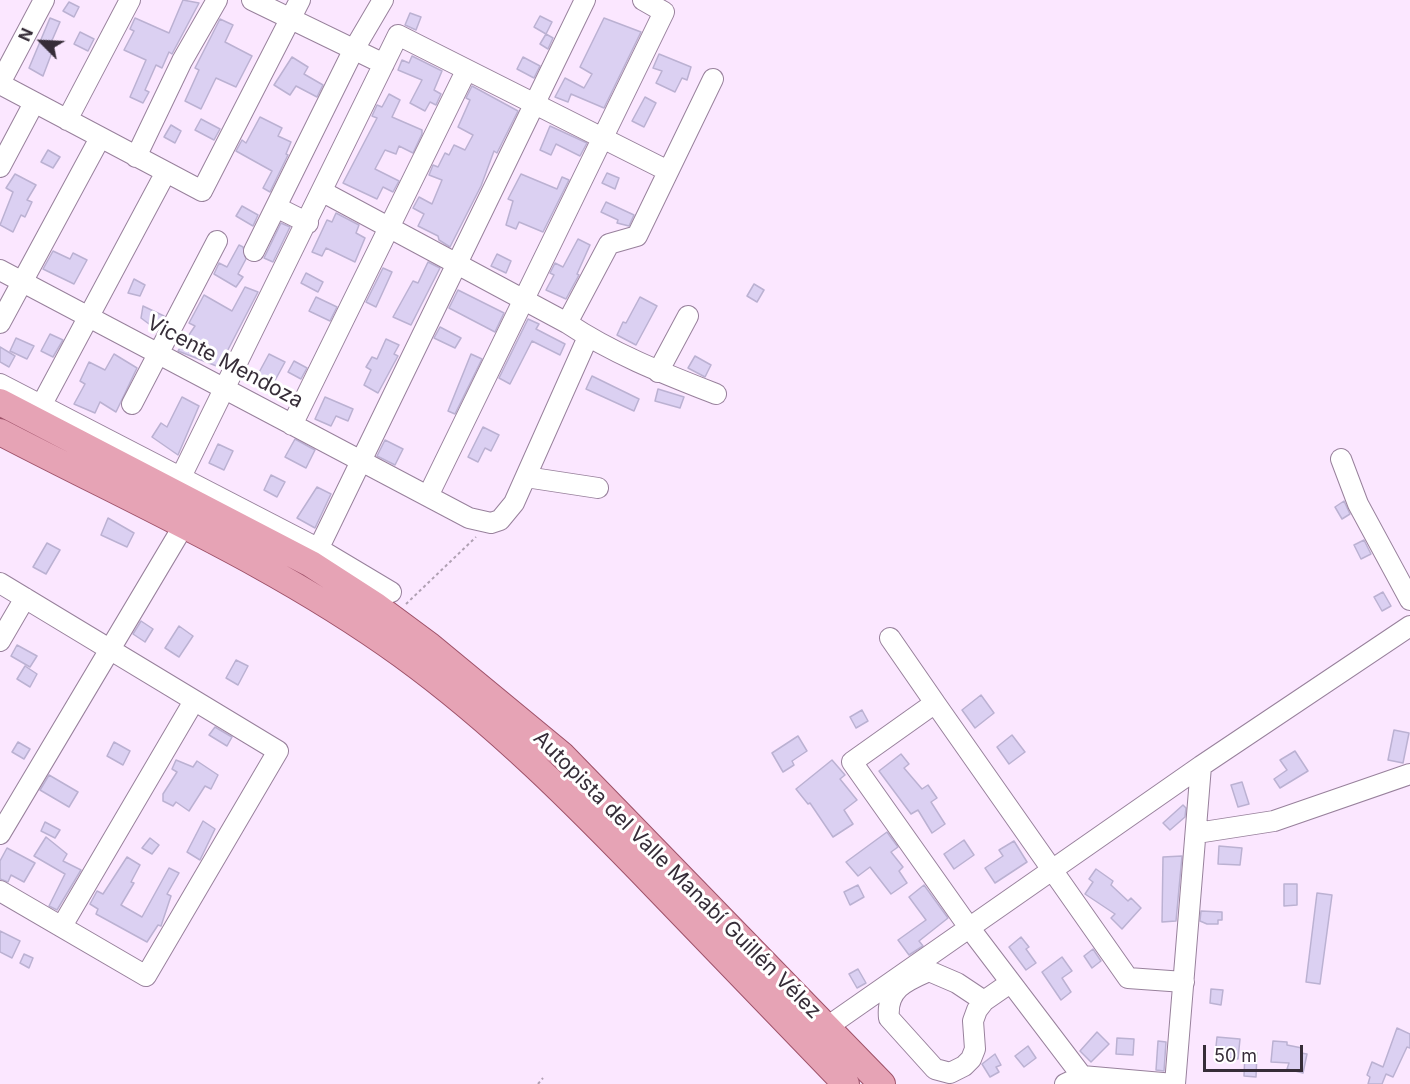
<!DOCTYPE html>
<html>
<head>
<meta charset="utf-8">
<style>
	body { margin:0 }
	#map { position:relative; width:1410px; height:1084px; overflow:hidden; background:#fbe7ff; font-family:Inter,sans-serif }
	canvas { display:block }
	.north { position:absolute; left:12px; top:12px; width:60px; height:60px; -webkit-text-stroke:4px #fff; paint-order:stroke; rotate:294deg; font-size:16px; font-weight:700; line-height:24px; text-align:center; color:#362d38 }
	.north::after { content:''; display:block; margin:auto; width:21px; height:27px; background:#362d38; clip-path:polygon(50% 0,100% 100%,50% 72%,0 100%) }
	.scale { position:absolute; left:1203px; top:1045px; width:100px; height:27px; box-sizing:border-box; border:3px solid #362d38; border-top:0; padding-left:8px; font-size:18px; line-height:21px; white-space:nowrap; color:#362d38; -webkit-text-stroke:4px #fff; paint-order:stroke }
</style>
</head>
<body>
<div id="map">
<canvas width="1410" height="1084"></canvas>
<div class="north">N</div>
<div class="scale">50 m</div>
</div>
<script>
const context = document.querySelector('canvas').getContext('2d');
context.lineJoin = 'round';
function fill(path, color) {
  context.fillStyle = color;
  context.fill(path, 'evenodd');
}
function trace(path, color, width, dash) {
  context.strokeStyle = color;
  context.lineWidth = width;
  context.lineCap = dash ? 'butt' : 'round';
  context.setLineDash(dash || []);
  context.stroke(path);
}
function drawText(font, color, halo, rows, align = 'center') {
  context.font = font + ' Inter,sans-serif';
  context.lineWidth = 6;
  context.setLineDash([]);
  context.textBaseline = 'middle';
  context.strokeStyle = halo;
  context.fillStyle = color;
  for (const [text, x, y, turn = 0] of rows) {
    context.save();
    context.translate(x, y);
    context.rotate((+turn || 0) * Math.PI / 180);
    context.textAlign = isNaN(turn) ? turn : align;
    if (halo) context.strokeText(text, 0, 0);
    context.fillText(text, 0, 0);
    context.restore();
  }
}
const building = new Path2D(`
	M183 0 199 3 172 54 169 52 162 68 156 65 145 90 149 92 143 103 130 97 146 60 124 50 134 31 130 29 135 18 169 33Z
	M69 2 79 7 74 17 63 11Z
	M410 13 421 17 416 30 405 25Z
	M540 16 552 22 546 34 534 27Z
	M50 18 60 22 50 45 54 47 43 76 29 68Z
	M604 18 641 32 604 108 571 94 568 102 555 97 565 78 584 88 592 74 580 67Z
	M220 19 233 25 225 42 252 56 236 87 216 78 201 109 185 101 199 70 195 68Z
	M80 32 94 39 88 51 74 44Z
	M546 34 553 38 548 49 540 44Z
	M659 54 691 67 687 80 682 78 675 92 656 83 662 71 653 68Z
	M412 56 442 71 434 90 441 94 436 105 430 102 425 111 410 103 422 80 398 70 402 60 409 63Z
	M292 57 308 67 304 74 323 85 317 97 296 86 290 95 274 85Z
	M523 57 540 66 534 78 517 69Z
	M472 86 518 111 497 153 494 151 481 186 450 247 439 240 438 236 418 226 424 214 413 208 419 197 432 204 442 180 429 175 433 165 438 167 445 153 449 155 454 145 465 150 473 135 458 127 470 100 466 98Z
	M389 94 400 100 392 117 422 130V134L413 153 399 146 396 154 385 150 375 169 399 181 393 192 383 187 377 199 343 183 377 118 372 116 377 105 382 107Z
	M645 97 656 103 644 127 632 121Z
	M260 117 282 128 278 136 291 142 286 154 288 155 270 192 263 188 272 171 236 151 242 140 246 143Z
	M201 119 220 129 214 140 195 130Z
	M171 125 181 131 175 143 164 137Z
	M550 126 587 143 580 156 556 144 551 155 540 150Z
	M48 150 60 157 53 168 41 162Z
	M607 173 619 178 615 189 602 183Z
	M15 174 36 185 27 200 32 202 25 217 21 215 13 232 0 225 13 192 6 188Z
	M521 174 557 189 562 177 569 180 543 232 519 222 516 229 506 225 513 201 508 199Z
	M606 202 634 215 629 226 617 223 618 220 601 212Z
	M242 206 258 215 253 226 236 216Z
	M336 213 359 225 356 233 365 238 355 262 326 248 322 256 312 252 327 220 332 222Z
	M281 223 290 227 273 262 264 258Z
	M578 239 590 245 577 274 579 275 566 299 546 290 554 275 550 273 555 263 563 267Z
	M239 245 243 247 246 259 238 274 243 277 236 287 214 274 219 263 227 267Z
	M53 251 70 259 73 253 87 260 74 284 43 269Z
	M497 254 511 261 506 273 491 266Z
	M428 262 440 268 411 325 393 317 413 281 418 283Z
	M383 268 392 272 376 307 366 302Z
	M306 273 323 282 318 292 301 283Z
	M134 279 145 285 140 296 128 293Z
	M754 284 764 290 757 302 747 296Z
	M245 287 258 292 219 367 178 351 195 326 189 323 204 295 232 311Z
	M458 290 504 313 495 332 449 308Z
	M316 297 337 307 330 321 309 311Z
	M640 297 657 306 636 345 617 335 623 322 626 323Z
	M143 306 164 316 157 330 141 318Z
	M528 319 539 324 536 329 565 344 560 355 532 341 510 384 499 378Z
	M440 327 461 338 455 348 434 338Z
	M50 334 63 340 53 357 41 351Z
	M16 338 34 346 27 359 10 351Z
	M386 339 399 345 394 354 398 356 378 393 364 385 371 370 366 367 372 357 377 359Z
	M0 347 15 356 9 367 0 362Z
	M114 354 137 368 116 412 100 402 95 413 74 404 85 384 80 381 89 362 105 370Z
	M269 354 285 362 272 386 256 378Z
	M471 354 482 359 455 414 448 411Z
	M695 356 711 365 705 377 688 368Z
	M294 361 307 368 301 379 288 372Z
	M592 376 639 399 634 411 586 389Z
	M658 389 684 397 680 408 655 401Z
	M182 397 199 406 178 455 152 437 161 423 167 427Z
	M325 397 353 409 348 421 336 416 331 426 315 419Z
	M483 427 499 435 491 451 485 448 478 462 468 457Z
	M295 439 315 450 306 468 285 457Z
	M385 440 403 449 395 465 377 456Z
	M218 444 233 451 224 470 209 463Z
	M271 475 285 482 277 497 264 490Z
	M317 487 331 494 315 528 297 518Z
	M1344 501 1350 514 1342 519 1335 507Z
	M108 518 134 533 127 547 101 535Z
	M1364 540 1371 554 1361 559 1354 545Z
	M47 543 60 550 46 574 33 567Z
	M1383 592 1391 606 1382 611 1374 597Z
	M141 621 153 629 145 642 133 634Z
	M179 626 193 636 179 657 165 648Z
	M17 645 37 656 30 667 11 656Z
	M236 660 248 666 238 685 226 678Z
	M25 666 37 674 30 687 17 679Z
	M981 695 994 713 975 728 962 710Z
	M862 710 868 721 856 728 850 717Z
	M215 727 232 737 227 746 209 735Z
	M1394 730 1409 733 1403 763 1388 760Z
	M1012 735 1025 752 1009 764 997 747Z
	M798 736 807 751 792 761 794 765 783 772 772 753Z
	M18 742 30 749 24 759 12 752Z
	M114 742 130 751 123 765 107 756Z
	M1295 751 1308 771 1280 788 1274 779 1287 770 1280 760Z
	M901 754 909 764 904 768 922 789 928 785 937 798 931 802 945 824 932 833 918 810 911 814 879 771Z
	M176 760 193 767 197 761 218 775 211 789 205 786 189 811 176 802 173 806 163 801V794L177 772 172 769Z
	M832 760 845 775 840 779 857 800 844 810 853 824 833 837 810 803 808 804 796 789Z
	M49 775 78 792 69 807 40 790Z
	M1242 782 1249 804 1238 807 1231 785Z
	M1183 805 1186 808 1185 817 1170 830 1163 823Z
	M203 821 215 829 200 860 187 852Z
	M45 822 60 830 55 838 41 831Z
	M887 832 898 847 891 852 903 867 899 871 907 883 891 894 870 867 858 876 846 862Z
	M46 837 67 854 63 861 81 870 57 910 49 906 65 874 34 856Z
	M150 838 159 845 152 854 142 848Z
	M964 840 974 855 954 869 944 854Z
	M1014 841 1027 862 995 883 985 868 1003 856 999 850Z
	M1219 846 1242 848 1240 865 1218 864Z
	M7 848 35 863 24 882 11 875 8 882 0 879V861Z
	M1182 856 1176 921 1162 922 1163 857Z
	M127 857 140 865 131 882 134 883 121 905 142 917 169 868 179 873 167 894 171 896 161 926 158 925 147 942 96 914 98 909 90 904 97 891 103 894Z
	M1096 869 1113 881 1111 885 1128 901 1131 898 1141 908 1122 929 1111 918 1115 914 1085 894 1093 882 1089 879Z
	M1284 884H1297V905L1284 906Z
	M858 885 864 897 850 905 844 892Z
	M924 885 948 918 919 941 923 946 909 955 898 940 926 920 909 897Z
	M1317 893 1332 895 1320 984 1306 982Z
	M1201 911 1222 912V920H1218V924H1207L1200 921Z
	M0 931 20 941 12 958 0 952Z
	M1021 937 1029 947 1026 949 1036 963 1026 970 1009 947Z
	M1093 949 1101 961 1092 968 1084 956Z
	M24 954 33 958 29 968 20 963Z
	M1062 957 1072 971 1062 978 1071 992 1061 1000 1042 972Z
	M858 969 866 983 857 988 849 974Z
	M1211 989 1223 990 1221 1005 1210 1003Z
	M1397 1028 1410 1034V1048L1407 1047 1393 1077 1386 1074 1382 1084H1368L1370 1077 1367 1075 1372 1062 1383 1067Z
	M1097 1032 1109 1044 1091 1062 1080 1051Z
	M1217 1037 1240 1039 1238 1059 1215 1056Z
	M1117 1038 1134 1039 1133 1055 1116 1054Z
	M1158 1041 1166 1042 1164 1071 1156 1070Z
	M1273 1041 1287 1042V1045L1302 1048 1301 1053 1307 1054 1303 1073 1287 1069 1289 1063 1271 1062Z
	M1028 1046 1036 1058 1024 1067 1015 1056Z
	M1245 1053H1257L1256 1077 1244 1076Z
	M995 1054 1001 1065 996 1067 999 1072 990 1077 982 1064Z`);
const path = new Path2D(`
	M406 604 476 537
	M538 1084 543 1078`);
const minor = new Path2D(`
	M252 0 384 64
	M0 83 44 0
	M0 84 202 191 300 0
	M67 120 130 0
	M136 157 182 61 217 0
	M0 167 34 103
	M323 192 567 323C613 354 665 374 716 394
	M276 207 308 223
	M254 251 353 51 383 0
	M0 270 469 518 491 523 500 520 514 503 588 337
	M0 323 100 138
	M567 323 609 244 637 236 713 79
	M658 372 688 316
	M0 384 319 549 391 592
	M132 404 217 241
	M35 417 166 172
	M292 425 466 71
	M1341 459 1358 504 1410 600
	M526 477 598 488
	M174 491 398 35 668 171
	M428 496 664 12 643 0
	M311 564 585 0
	M0 583 278 751 146 976 0 891
	M890 638 935 703
	M0 641 25 598
	M1201 766 1410 626
	M1197 833 1274 821 1410 774
	M0 834 184 525
	M62 926 194 701
	M984 1001 957 983 929 971C906 981 886 989 889 1018L935 1069 950 1073 964 1066 971 1059 975 1049 973 1021 977 1010 984 1001 1010 983
	M827 1027 1201 766 1175 1084
	M1065 1084 1082 1076 1174 1084
	M1088 1084 968 926 852 762 935 703 1128 978 1184 982`);
const major = new Path2D(`
	M0 402 311 564 376 606 430 646 562 755 882 1084
	M0 432C136 503 278 565 402 655 497 724 577 805 658 889 720 954 783 1019 846 1084`);
const streetNames = [
	["Vicente Mendoza",225,362,28],
	["Autopista del Valle Manabí Guillén Vélez",677,875,45]
];
fill(building, '#dbd0f2');
trace(building, '#bbb1d2', 1.5);
trace(minor, '#98819c', 22);
trace(major, '#9e5169', 28);
trace(path, '#b0a0b3', 2, [3, 3]);
trace(minor, '#fff', 20);
trace(major, '#e6a3b5', 26);
drawText('21px', '#362d38', '#fff', streetNames);
</script>
</body>
</html>
